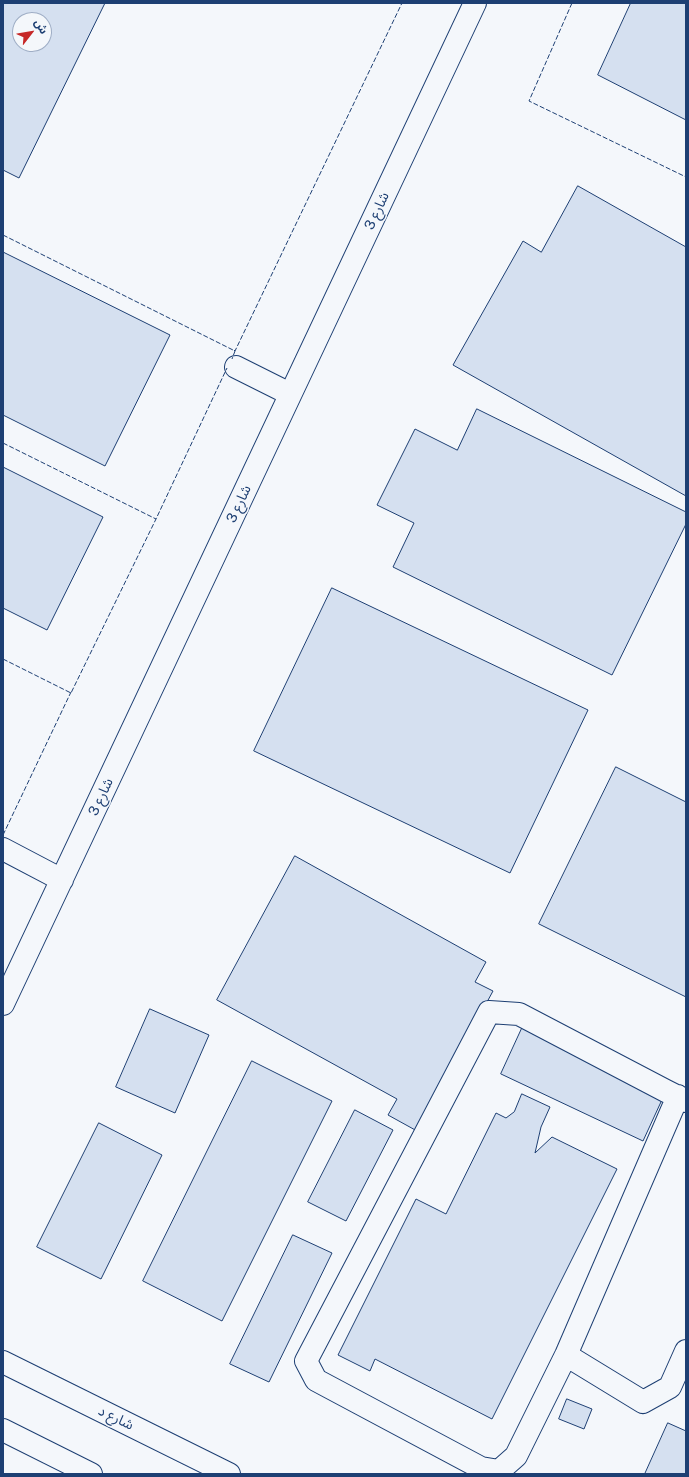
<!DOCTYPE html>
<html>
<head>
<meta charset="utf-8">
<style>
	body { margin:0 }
	#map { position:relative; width:689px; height:1477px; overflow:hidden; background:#f4f7fb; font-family:"Public Sans","Noto Sans Arabic",sans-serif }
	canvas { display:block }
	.frame { position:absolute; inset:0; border:4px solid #1d3f73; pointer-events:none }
	.north { position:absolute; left:12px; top:12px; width:40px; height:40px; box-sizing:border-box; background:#f4f7fb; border:1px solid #9eadc5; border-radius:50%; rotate:59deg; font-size:11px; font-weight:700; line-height:16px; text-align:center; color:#1d3f73 }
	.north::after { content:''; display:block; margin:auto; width:14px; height:18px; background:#c62828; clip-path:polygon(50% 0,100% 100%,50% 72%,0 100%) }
</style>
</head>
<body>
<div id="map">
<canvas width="689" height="1477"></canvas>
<div class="frame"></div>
<div class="north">ش</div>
</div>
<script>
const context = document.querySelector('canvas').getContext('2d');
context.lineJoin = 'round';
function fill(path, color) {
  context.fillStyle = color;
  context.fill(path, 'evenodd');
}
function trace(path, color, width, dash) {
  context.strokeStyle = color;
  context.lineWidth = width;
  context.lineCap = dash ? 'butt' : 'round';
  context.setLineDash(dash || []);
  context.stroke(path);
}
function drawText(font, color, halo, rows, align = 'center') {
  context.font = font + ' "Public Sans","Noto Sans Arabic",sans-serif';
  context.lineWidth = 3;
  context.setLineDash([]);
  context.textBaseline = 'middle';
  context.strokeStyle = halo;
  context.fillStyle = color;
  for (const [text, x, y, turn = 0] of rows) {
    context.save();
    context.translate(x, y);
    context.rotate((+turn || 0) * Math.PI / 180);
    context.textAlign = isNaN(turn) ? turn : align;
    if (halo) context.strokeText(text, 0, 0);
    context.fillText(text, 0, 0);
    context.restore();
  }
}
const building = new Path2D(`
	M3 3H105L19 178 3 170ZM20 20H44V44H20Z
	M631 3H686V120L598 75Z
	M578 186 686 247V496L453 365 523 241 541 252Z
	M3 252 170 335 105 466 3 415Z
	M477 409 686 512V524L612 675 393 567 414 523 377 505 415 429 457 450Z
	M3 467 103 517 47 630 3 608Z
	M332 588 588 710 510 873 254 751Z
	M616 767 686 802V997L539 924Z
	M295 856 486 962 475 982 493 991 417 1131 388 1115 397 1099 217 1000Z
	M150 1009 209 1035 175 1113 116 1087Z
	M524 1024 666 1091 643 1141 501 1074Z
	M252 1061 332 1101 222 1321 143 1281Z
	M522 1094 550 1107 541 1127 535 1153 552 1137 617 1169 492 1419 375 1359 370 1371 338 1355 416 1199 446 1214 496 1113 506 1118 514 1112Z
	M355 1110 393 1130 346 1221 308 1202Z
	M99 1123 162 1155 101 1279 37 1247Z
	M293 1235 332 1253 269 1382 230 1364Z
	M567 1399 592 1409 584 1429 559 1419Z
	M668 1423 686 1431V1474H645Z`);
const minor = new Path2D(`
	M236 367 290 394
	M3 849 62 880
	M3 1004 475 3
	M678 1096 566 1355 516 1456 499 1471 481 1468 316 1380 306 1361 489 1012 519 1014 666 1091 686 1101
	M566 1355 643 1402 670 1387 686 1351
	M3 1362 229 1474
	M3 1430 91 1474`);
const fence = new Path2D(`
	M572 3 529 101 686 177
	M3 235 235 351 232 359
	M234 350 235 351 402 3
	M3 443 156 519
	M3 659 71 693 156 519 227 368
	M3 835 71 692`);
const streetNames = [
	["شارع 3",377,211,-65],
	["شارع 3",239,504,-65],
	["شارع 3",101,797,-65],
	["شارع د",116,1418,26]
];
fill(building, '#d5e0f0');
trace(building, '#1d3f73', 1);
trace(minor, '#1d3f73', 24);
trace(minor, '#f4f7fb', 22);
trace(fence, '#1d3f73', 1, [5, 2]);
drawText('14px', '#1d3f73', '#f4f7fb', streetNames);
</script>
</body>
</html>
